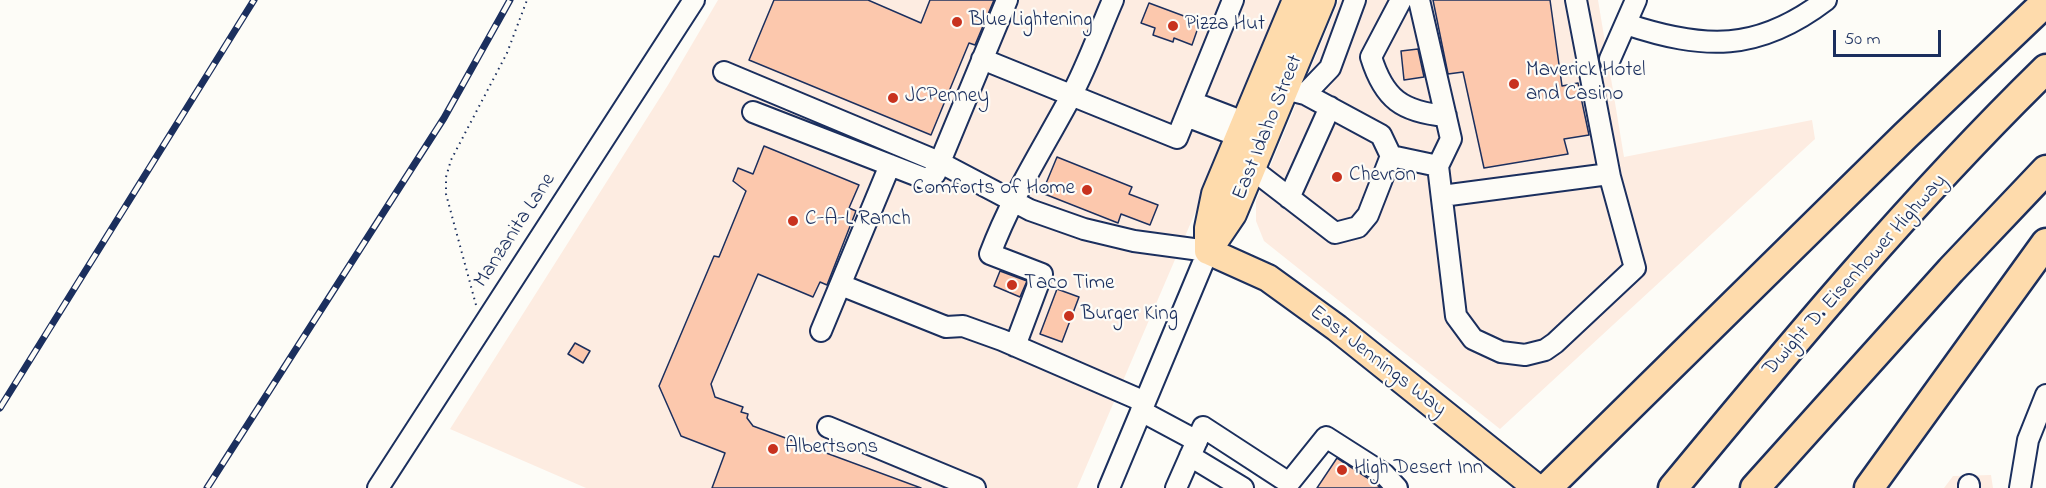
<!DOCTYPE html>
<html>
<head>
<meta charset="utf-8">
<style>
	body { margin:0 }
	#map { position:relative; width:2046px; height:488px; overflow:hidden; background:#fdfcf7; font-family:"Indie Flower",sans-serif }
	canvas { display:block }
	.scale { position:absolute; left:1833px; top:30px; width:108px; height:27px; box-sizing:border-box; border:3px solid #1b2f5e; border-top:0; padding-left:8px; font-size:18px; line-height:21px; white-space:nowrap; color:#1b2f5e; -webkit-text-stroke:4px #fdfcf7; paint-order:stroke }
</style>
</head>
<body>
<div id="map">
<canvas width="2046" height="488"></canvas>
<div class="scale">50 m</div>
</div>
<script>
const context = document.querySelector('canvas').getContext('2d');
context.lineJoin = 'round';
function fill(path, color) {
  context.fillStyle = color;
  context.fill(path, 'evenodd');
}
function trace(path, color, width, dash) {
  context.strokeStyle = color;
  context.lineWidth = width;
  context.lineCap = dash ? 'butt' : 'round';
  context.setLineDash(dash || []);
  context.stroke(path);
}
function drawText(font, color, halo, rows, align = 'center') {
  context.font = font + ' "Indie Flower",sans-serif';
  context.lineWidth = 4.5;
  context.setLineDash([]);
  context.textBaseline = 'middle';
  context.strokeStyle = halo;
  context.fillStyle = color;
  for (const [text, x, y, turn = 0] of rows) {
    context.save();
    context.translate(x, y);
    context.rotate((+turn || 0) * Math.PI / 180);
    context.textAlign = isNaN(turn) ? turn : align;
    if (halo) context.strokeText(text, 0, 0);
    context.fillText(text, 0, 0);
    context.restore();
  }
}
const built = new Path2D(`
	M718 0H1284L1240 105 1231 108 1225 143 1077 488H586L450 429 668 85Z
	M1339 0H1598L1624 157 1812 120 1815 139 1500 429 1264 241 1256 221V201Z
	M1991 475 1993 488H1944L1953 476Z`);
const building = new Path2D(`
	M774 0H868L921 23 930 0H994L975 45 969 43 931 135 749 60Z
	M1433 0H1550L1562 86 1578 83 1589 135 1564 139 1568 154 1484 168 1463 72 1448 74Z
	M1149 3 1200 22 1192 45 1174 38 1173 42 1153 35 1155 28 1141 23Z
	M1418 49 1424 77 1404 80 1401 51Z
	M764 146 859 185 849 208 856 211 827 285 820 282 813 297 758 274 711 384 715 397 743 407 741 412 748 414 747 418 753 426 921 488H712L725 453 681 436 659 386 714 256 719 257 746 191 733 181 738 168 753 174Z
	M1057 157 1132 187 1129 194 1158 205 1150 225 1121 214 1118 223 1042 193Z
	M1000 271 1027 281 1020 297 994 286Z
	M1057 289 1079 297 1062 342 1040 334Z
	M575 343 590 351 583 363 568 354Z
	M1337 458 1366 477 1381 488H1317Z`);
const path = new Path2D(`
	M476 305 446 194V177L451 160 507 53 527 0`);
const minor = new Path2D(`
	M1401 0 1371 57C1384 99 1402 112 1446 116
	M1419 0 1451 139 1438 166 1456 316 1473 339 1501 352 1525 355 1545 350 1555 343 1635 268 1610 177 1576 0
	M1626 24C1704 50 1758 52 1826 0
	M982 59 1177 138 1233 0
	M1610 59 1636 0
	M724 72 939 162 1030 210 1084 229 1134 241 1208 251 1109 488
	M1293 91 1305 94 1330 68 1355 0
	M1305 94 1381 135 1391 156 1438 166
	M1192 102 1257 127
	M753 112 926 179 935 174 1007 0
	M1186 116 1251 141
	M1252 169 1335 233 1358 227 1368 215 1391 156
	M1442 196 1609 174
	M1289 198 1330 107
	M841 285 946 327 963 326 1002 340 1145 402
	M821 331 890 165
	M1015 346 1042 274 990 254C1011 198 1042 150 1070 98 1087 67 1099 32 1113 0
	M1141 411 1197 441
	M828 427 975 488
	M1190 456 1243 488
	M1969 485V488
	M378 488 694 0
	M1176 488 1203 427 1289 483 1326 437 1384 474 1397 488
	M2020 488 2028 440 2046 395`);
const major = new Path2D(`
	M1208 251 1268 278 1337 328 1537 488
	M1208 251 1233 214 1322 0
	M1208 251V228L1215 194 1296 0`);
const highway = new Path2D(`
	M1547 488 1905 136 2046 2
	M1673 488C1792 344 1912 200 2046 69
	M1755 488 1951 270 2046 170
	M1869 488 2046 243`);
const rail = new Path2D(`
	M0 408 254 0
	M207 488 444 118 510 0`);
const markers = [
	[957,22,6,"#c8321e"],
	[1173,26,6,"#c8321e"],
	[1514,84,6,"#c8321e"],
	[893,98,6,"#c8321e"],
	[1337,177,6,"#c8321e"],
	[1087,190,6,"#c8321e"],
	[793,221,6,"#c8321e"],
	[1012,285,6,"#c8321e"],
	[1069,316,6,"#c8321e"],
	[773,449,6,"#c8321e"],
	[1342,470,6,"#c8321e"]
];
const poiNames = [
	["Blue Lightening",969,22],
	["Pizza Hut",1185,26],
	["Maverick Hotel",1526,72],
	["and Casino",1526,96],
	["JCPenney",905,98],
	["Chevron",1349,177],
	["Comforts of Home",1075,190,"right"],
	["C-A-L Ranch",805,221],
	["Taco Time",1024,285],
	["Burger King",1081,316],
	["Albertsons",785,449],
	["High Desert Inn",1354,470]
];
const streetNames = [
	["East Idaho Street",1269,128,-68],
	["Manzanita Lane",516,231,-57],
	["Dwight D. Eisenhower Highway",1856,276,-48],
	["East Jennings Way",1377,362,38]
];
fill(built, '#fdece1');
fill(building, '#fcc8ad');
trace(building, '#1b2f5e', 1.5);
trace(minor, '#1b2f5e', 24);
trace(major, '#1b2f5e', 30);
trace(highway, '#1b2f5e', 33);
trace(path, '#1b2f5e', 2, [1.5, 4.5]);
trace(minor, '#fdfcf7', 20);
trace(major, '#fedbac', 26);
trace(highway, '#fedbac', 28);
trace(rail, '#1b2f5e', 7);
trace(rail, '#fdfcf7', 4.5, [14]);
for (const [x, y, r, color] of markers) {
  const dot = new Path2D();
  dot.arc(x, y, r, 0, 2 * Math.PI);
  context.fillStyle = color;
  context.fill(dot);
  trace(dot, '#fdfcf7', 2);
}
drawText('21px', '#1b2f5e', '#fdfcf7', poiNames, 'left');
drawText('21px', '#1b2f5e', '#fdfcf7', streetNames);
</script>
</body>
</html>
